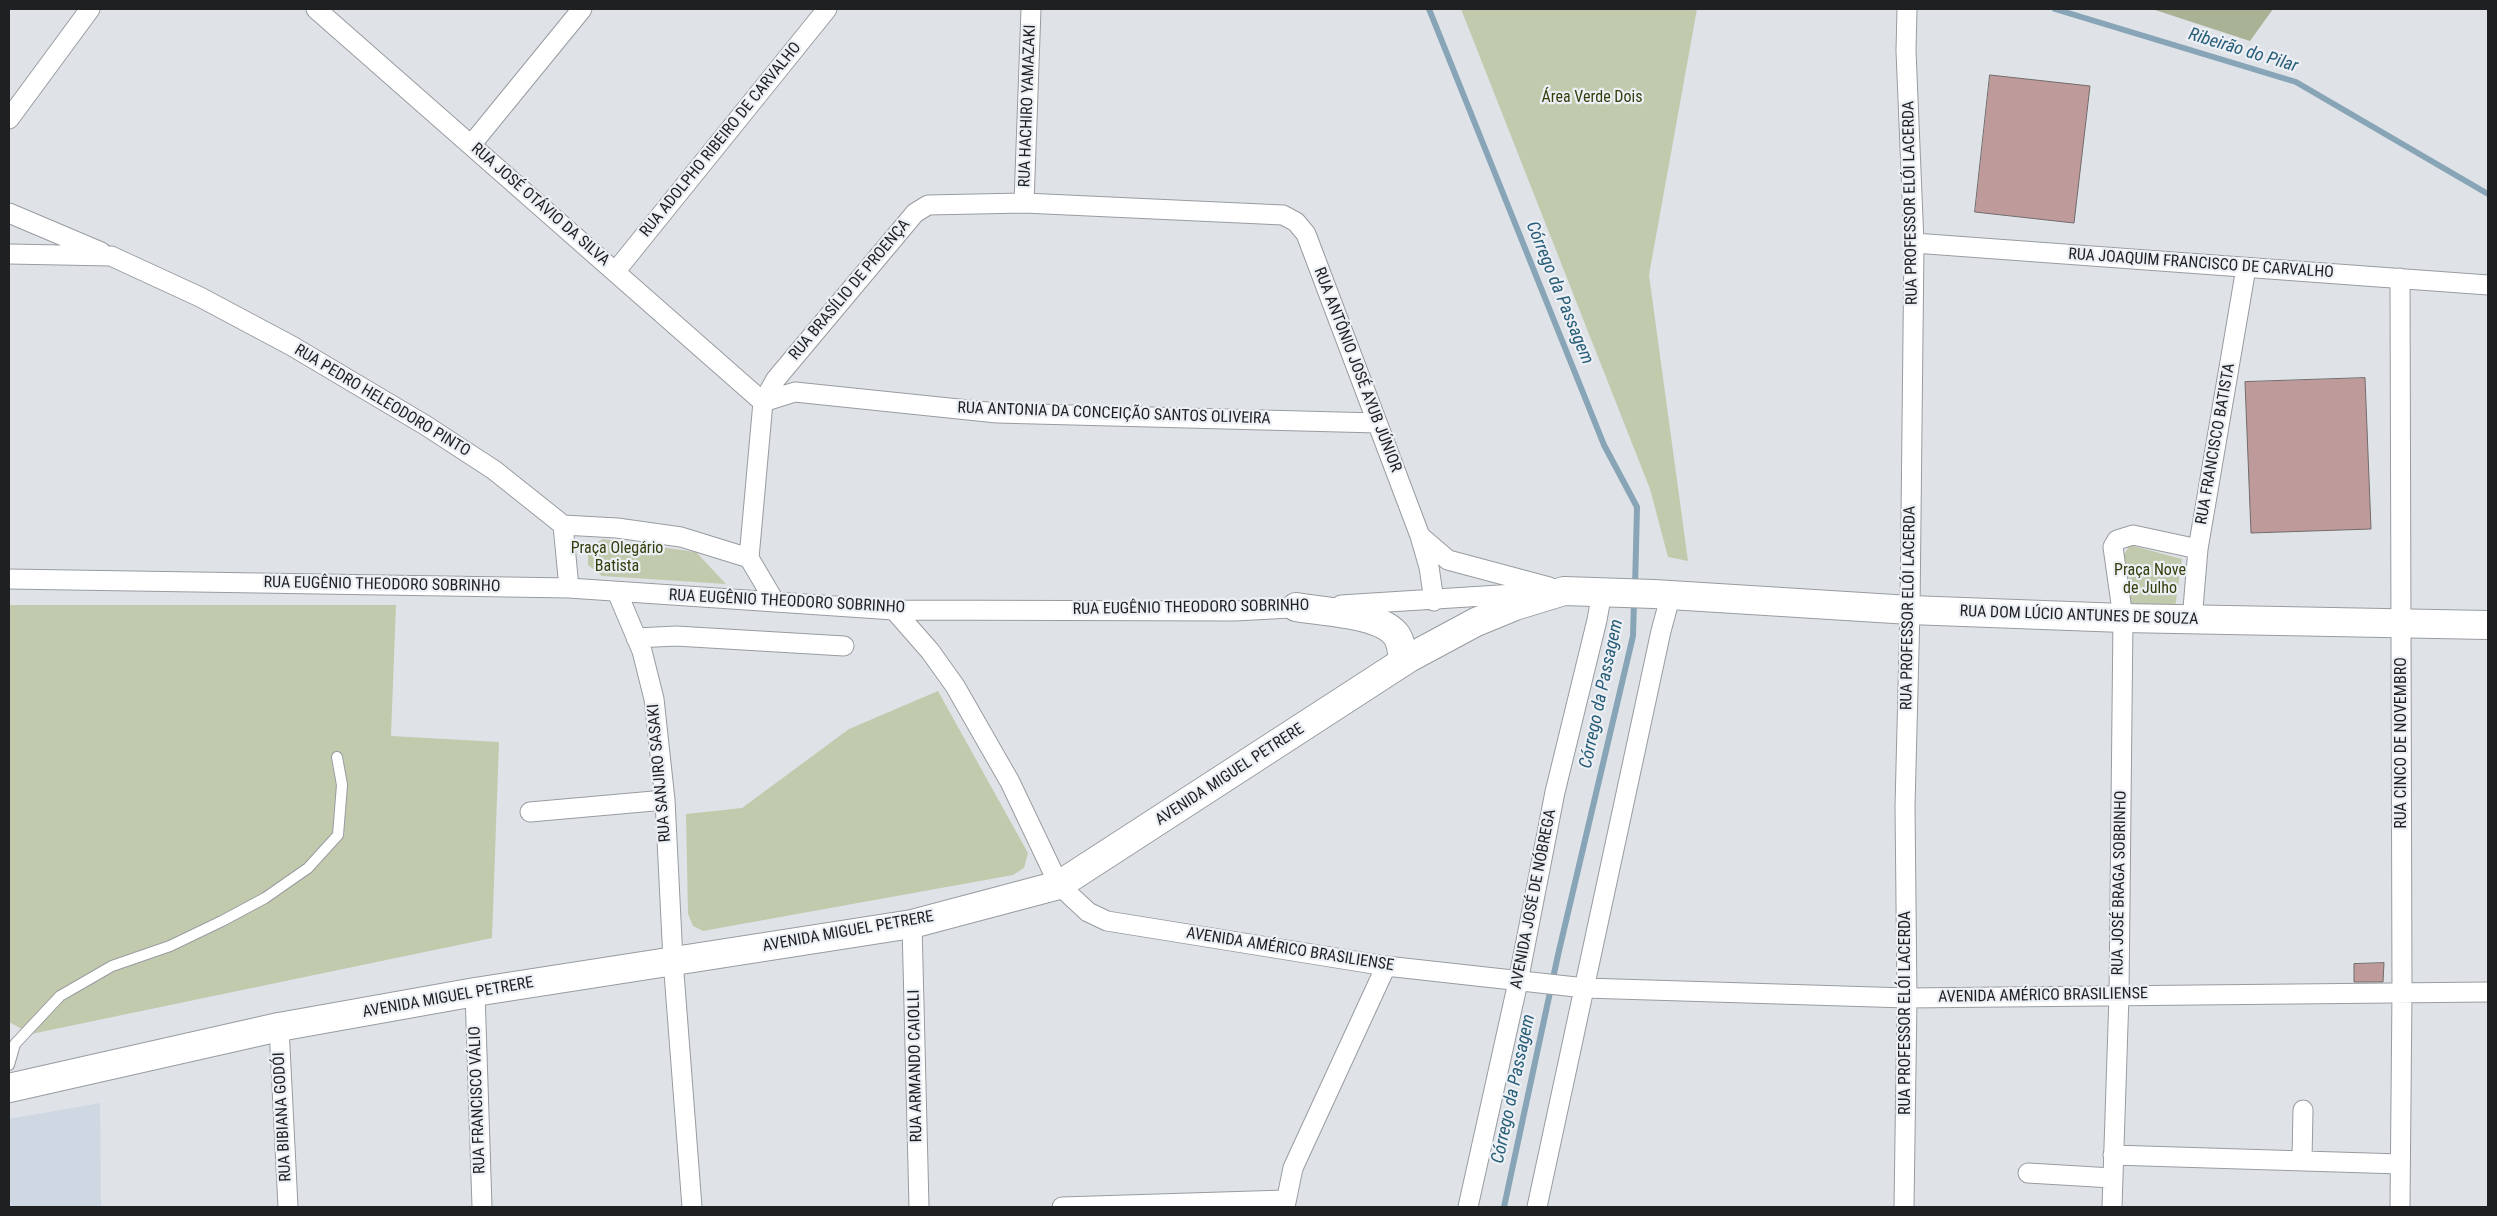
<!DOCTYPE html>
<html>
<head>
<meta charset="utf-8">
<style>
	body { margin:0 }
	#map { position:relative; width:2497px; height:1216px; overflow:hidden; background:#dfe3e8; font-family:"Roboto Condensed",sans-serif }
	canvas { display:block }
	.frame { position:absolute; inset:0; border:10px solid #1e2022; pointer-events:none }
</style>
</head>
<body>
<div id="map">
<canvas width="2497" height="1216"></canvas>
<div class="frame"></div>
</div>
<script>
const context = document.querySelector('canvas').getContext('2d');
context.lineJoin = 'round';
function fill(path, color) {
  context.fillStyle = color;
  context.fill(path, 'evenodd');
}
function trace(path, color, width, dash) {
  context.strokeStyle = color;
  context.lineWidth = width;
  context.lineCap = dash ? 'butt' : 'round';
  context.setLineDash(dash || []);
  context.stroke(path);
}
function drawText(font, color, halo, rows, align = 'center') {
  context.font = font + ' "Roboto Condensed",sans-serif';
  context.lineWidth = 4.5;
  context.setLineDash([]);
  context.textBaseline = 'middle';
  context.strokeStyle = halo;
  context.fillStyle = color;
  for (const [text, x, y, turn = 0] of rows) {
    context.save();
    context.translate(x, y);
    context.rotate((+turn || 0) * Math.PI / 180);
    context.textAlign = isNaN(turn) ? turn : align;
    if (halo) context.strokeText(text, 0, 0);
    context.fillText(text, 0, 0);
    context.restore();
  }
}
const built = new Path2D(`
	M100 1103 101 1207H9V1119Z`);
const green = new Path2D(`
	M1461 9H1697L1649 275 1688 561 1668 557 1650 489Z
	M603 539 696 552 726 584 602 576 588 565V547Z
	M2130 545 2182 559 2175 608 2122 607 2123 556Z
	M9 605H396L391 736 499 742 492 938 31 1034 9 1022Z
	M938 691 1028 853 1024 868 1013 875 703 931 693 926 688 914 686 814 742 808 849 729Z`);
const forest = new Path2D(`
	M2152 9H2273L2250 41Z`);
const stream = new Path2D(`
	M1429 9 1604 445 1637 507 1635 588
	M2055 9 2296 82 2488 194
	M1504 1207 1558 955 1633 636 1634 601`);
const building = new Path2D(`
	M1990 75 2090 86 2074 223 1975 212Z
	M2365 378 2371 529 2251 533 2245 382Z
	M2384 963 2383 982H2354V964Z`);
const lane = new Path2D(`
	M9 1065 15 1044 60 996 112 966 170 946 222 921 265 898 308 868 338 835 342 785 337 757`);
const street = new Path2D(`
	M316 9 763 402 795 392 997 413 1377 423
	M9 119 90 9
	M471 145 582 9
	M1024 203 1031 9
	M9 213 101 252
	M1914 243 2488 285
	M9 254 111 256 200 297 292 346 425 425 494 470 563 525 617 528 681 537 749 558
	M615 272 827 9
	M2400 278 2402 991 2400 1207
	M563 525 569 588
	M1420 536 1448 560 1549 587
	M9 579 569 588 894 610 1235 611 1309 607
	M617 592 642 651 654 699 665 800 673 960 692 1207
	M775 602 749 558 763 402 776 379 915 213 928 205 1024 203 1283 215 1296 222 1306 234 1420 536 1429 567 1434 601
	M1341 605 1531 593
	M894 610 930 651 955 686 1010 782 1059 885 1088 912 1107 921 1386 966 1585 988 1907 998 2488 992
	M2192 620 2198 549 2246 268
	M636 638 676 636 844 646
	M530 812 665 800
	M912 924 919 1207
	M475 992 482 1207
	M279 1027 288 1207
	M2113 1155 2400 1164
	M2302 1159 2303 1110
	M2028 1173 2112 1178
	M1062 1207 1285 1200
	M1285 1207 1293 1168 1386 966
	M1468 1207 1518 982 1555 792 1597 620 1602 592
	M1537 1207 1661 631 1671 594
	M1904 1207 1907 998 1905 806 1910 610 1914 243 1906 51 1907 9
	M2112 1207 2119 995 2123 618 2113 547 2117 540 2133 535 2198 549`);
const primary = new Path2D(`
	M1296 607C1322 612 1382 613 1397 636 1402 644 1402 653 1403 662
	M9 1088 279 1027 475 992 912 924 1059 885 1409 658 1476 622 1515 606 1564 591 1654 594 1910 610 2123 618 2488 625`);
const parkNames = [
	["Área Verde Dois",1592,98],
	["Praça Olegário",617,549],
	["Batista",617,567],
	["Praça Nove",2150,571],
	["de Julho",2150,589]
];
const streetNames = [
	["RUA HACHIRO YAMAZAKI",1028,106,-88],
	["RUA ADOLPHO RIBEIRO DE CARVALHO",721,140,-51],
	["RUA PROFESSOR ELÓI LACERDA",1911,203,-91],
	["RUA JOSÉ OTÁVIO DA SILVA",540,205,41],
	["RUA JOAQUIM FRANCISCO DE CARVALHO",2201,264,4],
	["RUA BRASÍLIO DE PROENÇA",850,290,-50],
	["RUA ANTÔNIO JOSÉ AYUB JÚNIOR",1357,370,69],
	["RUA PEDRO HELEODORO PINTO",382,401,31],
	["RUA ANTONIA DA CONCEIÇÃO SANTOS OLIVEIRA",1114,414,2],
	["RUA FRANCISCO BATISTA",2216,444,-80],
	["RUA EUGÊNIO THEODORO SOBRINHO",382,585,1],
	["RUA EUGÊNIO THEODORO SOBRINHO",787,602,3],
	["RUA EUGÊNIO THEODORO SOBRINHO",1191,608,-1],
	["RUA PROFESSOR ELÓI LACERDA",1909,608,-89],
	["RUA DOM LÚCIO ANTUNES DE SOUZA",2079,616,2],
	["RUA CINCO DE NOVEMBRO",2402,743,-90],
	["RUA SANJIRO SASAKI",660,773,-95],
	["AVENIDA MIGUEL PETRERE",1230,775,-33],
	["RUA JOSÉ BRAGA SOBRINHO",2120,883,-89],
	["AVENIDA JOSÉ DE NÓBREGA",1534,899,-79],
	["AVENIDA MIGUEL PETRERE",848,932,-10],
	["AVENIDA AMÉRICO BRASILIENSE",1290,950,9],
	["AVENIDA AMÉRICO BRASILIENSE",2043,996,-1],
	["AVENIDA MIGUEL PETRERE",448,998,-10],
	["RUA PROFESSOR ELÓI LACERDA",1906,1013,-90],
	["RUA ARMANDO CAIOLLI",916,1066,-91],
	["RUA FRANCISCO VÁLIO",478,1100,-92],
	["RUA BIBIANA GODÓI",283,1117,-93]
];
const waterNames = [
	["Ribeirão do Pilar",2243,51,17],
	["Córrego da Passagem",1559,293,68],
	["Córrego da Passagem",1602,694,-78],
	["Córrego da Passagem",1514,1089,-78]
];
fill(built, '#ced7e2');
fill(green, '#c2caae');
fill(forest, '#aab295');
trace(stream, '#88a5b7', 6);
fill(building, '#be9b9a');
trace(building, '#716b6b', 1);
trace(lane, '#989ca0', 12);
trace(street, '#989ca0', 21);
trace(primary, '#989ca0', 30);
trace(lane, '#fff', 10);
trace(street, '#fff', 19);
trace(primary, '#fff', 28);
drawText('16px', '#333e0c', '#ecf0f5', parkNames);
drawText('16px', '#1e2022', '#ecf0f5', streetNames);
drawText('italic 18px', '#285d78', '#ecf0f5', waterNames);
</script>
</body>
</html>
